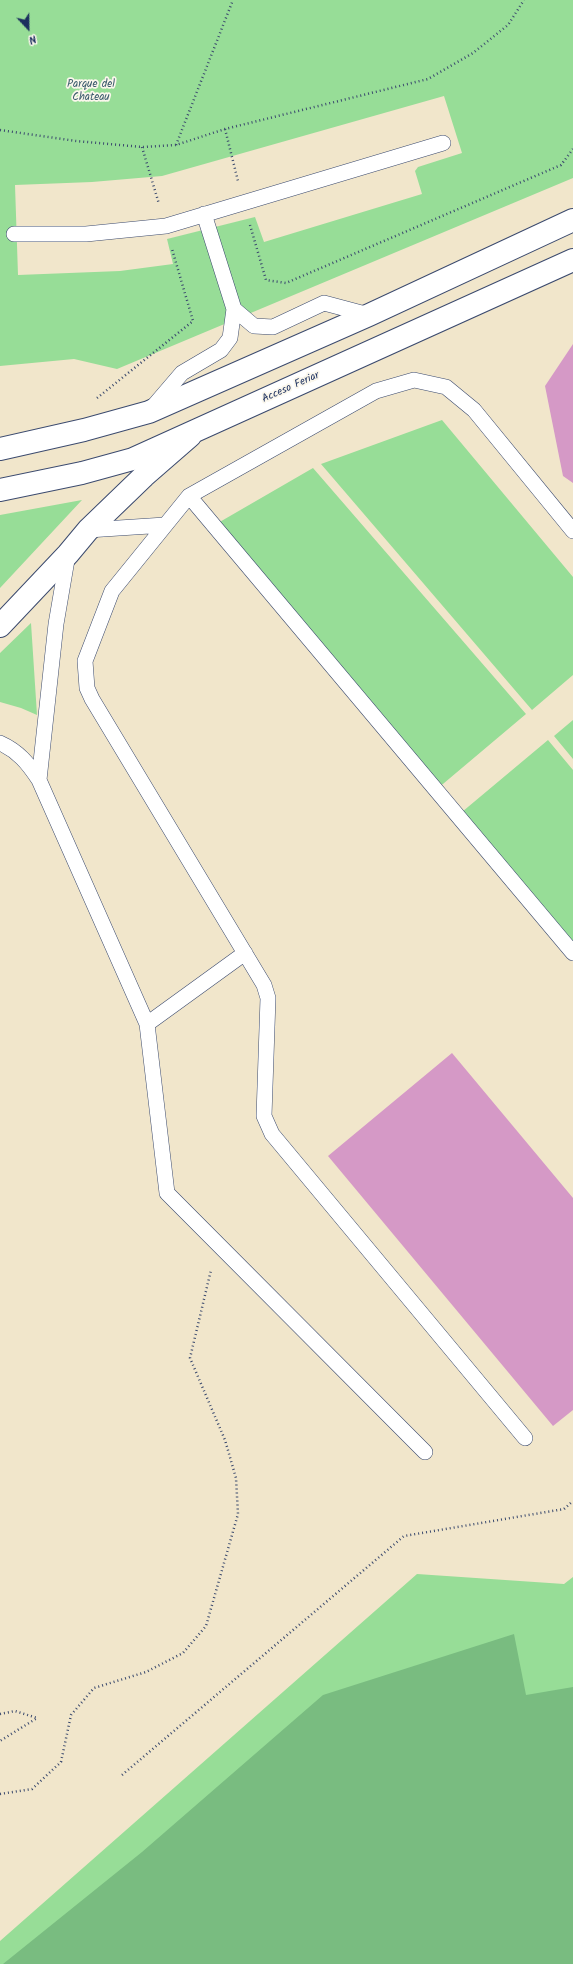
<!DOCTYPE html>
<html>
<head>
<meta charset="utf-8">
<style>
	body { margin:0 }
	#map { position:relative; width:573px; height:1964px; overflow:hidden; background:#f1e6cb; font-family:Kalam,sans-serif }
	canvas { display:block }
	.north { position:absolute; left:8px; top:8px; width:40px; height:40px; -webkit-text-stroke:3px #fbf7ec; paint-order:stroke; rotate:158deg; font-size:11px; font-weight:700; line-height:16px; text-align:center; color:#1b2f5e }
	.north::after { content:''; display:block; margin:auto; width:14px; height:18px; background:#1b2f5e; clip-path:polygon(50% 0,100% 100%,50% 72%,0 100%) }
</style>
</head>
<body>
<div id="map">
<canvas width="573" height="1964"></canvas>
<div class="north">N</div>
</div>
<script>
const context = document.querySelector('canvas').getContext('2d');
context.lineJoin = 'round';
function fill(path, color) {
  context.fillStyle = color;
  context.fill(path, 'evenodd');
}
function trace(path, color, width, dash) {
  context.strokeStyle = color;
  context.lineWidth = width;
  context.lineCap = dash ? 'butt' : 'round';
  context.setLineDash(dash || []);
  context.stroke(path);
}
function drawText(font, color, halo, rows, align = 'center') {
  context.font = font + ' Kalam,sans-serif';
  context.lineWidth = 3.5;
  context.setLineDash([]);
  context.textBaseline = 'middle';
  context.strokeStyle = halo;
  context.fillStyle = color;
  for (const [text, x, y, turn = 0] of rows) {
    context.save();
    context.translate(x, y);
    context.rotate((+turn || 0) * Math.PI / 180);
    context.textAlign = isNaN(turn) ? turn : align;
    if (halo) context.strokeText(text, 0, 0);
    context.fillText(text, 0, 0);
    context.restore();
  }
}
const green = new Path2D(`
	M0 0H573V178L117 369 74 359 0 366ZM444 96 462 153 418 167 415 171 422 194 264 242 255 217 167 239 173 264 120 271 18 275 15 185 92 182 162 176Z
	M442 420 573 577V675L532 710 321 464Z
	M313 468 526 714 437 789 211 527Z
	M82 500 0 588V515Z
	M31 623 37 715 21 708 0 702V653Z
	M573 720V759L554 736Z
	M548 740 573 770V957L456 817Z
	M417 1574 564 1584 573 1577V1964H0V1941Z`);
const forest = new Path2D(`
	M514 1634 526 1695 573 1687V1964H3L142 1852 323 1695Z`);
const building = new Path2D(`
	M573 344V483L563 476 545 386Z
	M452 1053 573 1198V1410L553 1426 328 1156Z`);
const path = new Path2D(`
	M225 129 238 181
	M0 130 76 141 142 147 176 145 225 129 428 79 473 53 508 25 524 0
	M176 145 233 0
	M142 147 159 204
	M250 225 266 280 286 283 561 165 573 149
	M97 398 193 321 172 249
	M0 1714 15 1711 37 1718 0 1741
	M122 1775 404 1536 564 1509 573 1501
	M0 1794 32 1789 61 1762 71 1715 94 1688 146 1672 183 1653 206 1626 238 1514 236 1478 225 1440 190 1358 211 1270`);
const service = new Path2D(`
	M14 234H86L166 226 443 143
	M234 309 254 326 273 327 324 303 369 315
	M152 408 182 373 221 350 230 338 234 309 204 214
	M189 496 573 953
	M88 530 165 525
	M0 743C18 751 28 763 39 780L147 1024 167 1193 425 1452
	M39 780 56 624 68 554
	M147 1024 245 953
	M525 1438 272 1134 264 1116 268 998 264 985 92 699 87 688 85 661 112 591 189 496 376 391 414 380 446 387 474 410 573 531`);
const minor = new Path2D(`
	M0 626 68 554 88 530 144 476 190 436`);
const secondary = new Path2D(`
	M0 449 84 430 149 412 369 315 573 220
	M0 490 82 473 133 459 573 260`);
const parkNames = [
	["Parque del",91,85],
	["Chateau",91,98]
];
const streetNames = [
	["Acceso Feriar",291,388,-24]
];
fill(green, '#97dd97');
fill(forest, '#79bc80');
fill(building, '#d599c6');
trace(service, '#3b4a6e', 16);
trace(minor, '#3b4a6e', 24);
trace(secondary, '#3b4a6e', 24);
trace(path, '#3b4a6e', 2.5, [1, 3]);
trace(service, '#fff', 15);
trace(minor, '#fff', 22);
trace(secondary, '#fff', 22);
drawText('11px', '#3a5a6c', '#fbf7ec', parkNames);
drawText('11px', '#1b2f5e', '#fbf7ec', streetNames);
</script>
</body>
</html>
